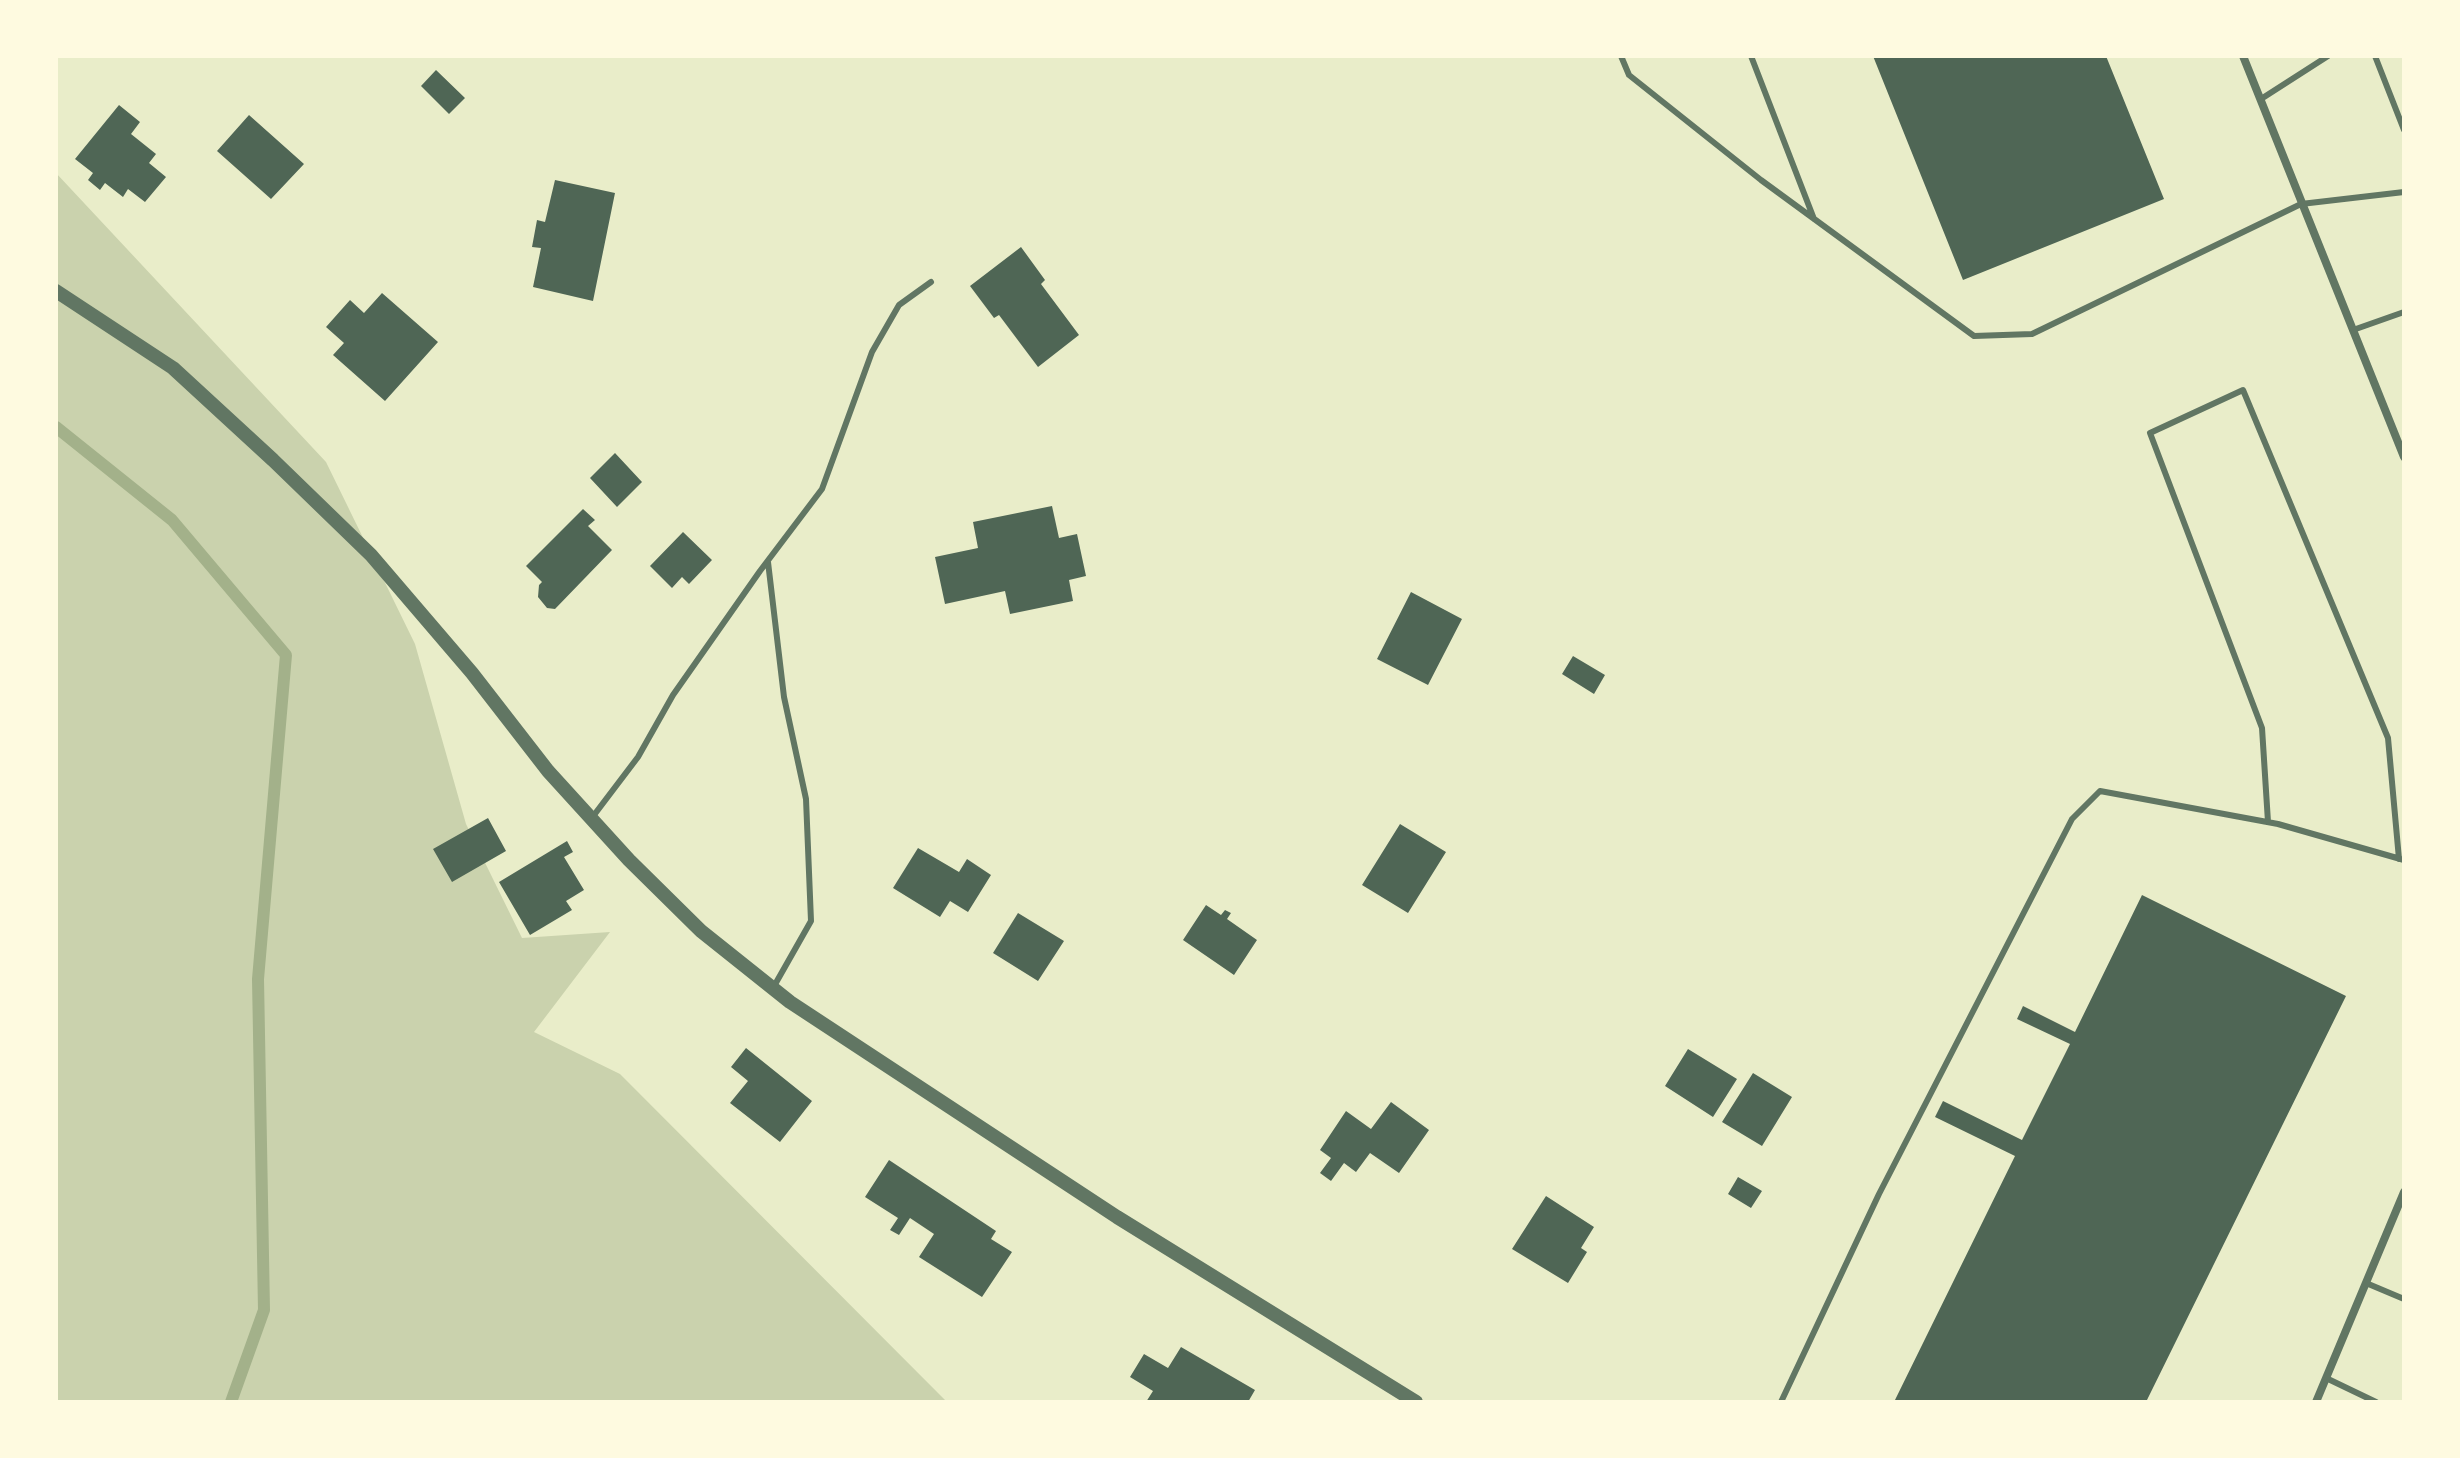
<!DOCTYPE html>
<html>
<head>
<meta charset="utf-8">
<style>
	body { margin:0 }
	#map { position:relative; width:2460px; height:1458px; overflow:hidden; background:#e9edc9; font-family:"Public Sans",sans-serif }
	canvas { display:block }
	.frame { position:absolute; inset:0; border:58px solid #fefae0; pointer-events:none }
</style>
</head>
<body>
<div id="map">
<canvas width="2460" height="1458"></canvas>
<div class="frame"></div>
</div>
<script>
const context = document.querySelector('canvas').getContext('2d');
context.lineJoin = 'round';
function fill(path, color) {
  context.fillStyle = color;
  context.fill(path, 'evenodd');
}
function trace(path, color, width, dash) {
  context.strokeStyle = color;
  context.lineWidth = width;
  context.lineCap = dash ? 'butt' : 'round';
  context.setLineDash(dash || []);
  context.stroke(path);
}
const green = new Path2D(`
	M56 173 326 462 415 644 466 824 522 938 610 932 534 1032 620 1074 947 1402H56Z`);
const stream = new Path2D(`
	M56 427 172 520 286 655 258 979 264 1310 231 1402`);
const building = new Path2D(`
	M1873 56H2106L2164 199 1963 280Z
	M436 70 465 98 449 114 421 86Z
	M119 105 140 122 131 134 156 154 149 163 166 177 145 202 128 189 123 197 105 183 100 190 88 180 93 173 75 159Z
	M249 115 304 164 271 199 217 151Z
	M555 180 615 193 593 301 533 287 541 248 532 247 537 220 545 222Z
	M1021 247 1045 280 1041 284 1079 335 1038 367 999 315 994 318 970 286Z
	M382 293 438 342 385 401 333 355 344 343 326 327 350 300 364 313Z
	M615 453 642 482 617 507 590 478Z
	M1052 506 1059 538 1077 534 1086 576 1069 580 1073 601 1010 614 1005 591 945 604 935 557 978 548 973 522Z
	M583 509 595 520 588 526 612 550 555 609 547 608 538 597 539 585 542 582 526 566Z
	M683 532 712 560 689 584 682 577 672 588 650 566Z
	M1411 592 1462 619 1428 685 1377 659Z
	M1573 656 1605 675 1594 694 1562 674Z
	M488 818 506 851 452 882 433 849Z
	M1400 824 1446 852 1408 913 1362 885Z
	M567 841 573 852 564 857 584 890 566 901 572 910 530 935 499 882Z
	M918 848 959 872 967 859 991 875 968 912 950 901 940 917 893 888Z
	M2142 895 2346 996 2146 1402H1894L2015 1156 1935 1117 1943 1101 2022 1140 2070 1044 2017 1019 2023 1006 2075 1032Z
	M1206 905 1221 915 1225 910 1231 913 1227 919 1257 940 1234 975 1183 940Z
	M1018 913 1064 941 1038 981 993 953Z
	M746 1048 812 1101 780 1142 730 1103 748 1081 731 1067Z
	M1688 1049 1737 1079 1713 1117 1665 1086Z
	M1753 1073 1792 1097 1762 1146 1722 1122Z
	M1391 1102 1429 1130 1399 1173 1370 1153 1356 1172 1344 1163 1331 1181 1320 1173 1331 1158 1320 1150 1346 1111 1371 1129Z
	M889 1160 996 1231 991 1239 1012 1252 982 1297 919 1257 934 1234 910 1218 899 1235 890 1230 898 1218 865 1197Z
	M1738 1177 1762 1191 1751 1208 1728 1194Z
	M1546 1196 1594 1227 1581 1248 1587 1252 1568 1283 1512 1249Z
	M1181 1347 1255 1390 1248 1402H1146L1153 1391 1130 1377 1144 1354 1168 1368Z`);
const service = new Path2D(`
	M1621 56 1629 75 1761 180 1974 336 2032 334 2301 204 2404 192
	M1751 56 1814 219
	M2375 56 2404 130
	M2261 99 2328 56
	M2353 330 2404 312
	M768 562 784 697 806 799 811 921 773 988
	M591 819 638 757 673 695 760 571 822 489 872 352 899 305 931 282
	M2268 822 2262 728 2150 433 2243 390 2388 738 2399 859
	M2366 1283 2404 1299
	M2326 1378 2376 1402
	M1781 1402 1879 1194 2072 819 2100 791 2278 824 2404 860`);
const minor = new Path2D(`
	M2243 56 2404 457
	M2316 1402 2404 1192`);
const tertiary = new Path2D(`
	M56 291 173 368 273 460 371 555 472 673 548 771 629 860 701 931 790 1002 1117 1217 1416 1402`);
fill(green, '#cad2ad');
trace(stream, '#a3b18a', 12);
fill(building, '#4f6655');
trace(service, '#617663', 6);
trace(minor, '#617663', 8);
trace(tertiary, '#617663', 14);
</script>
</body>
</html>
